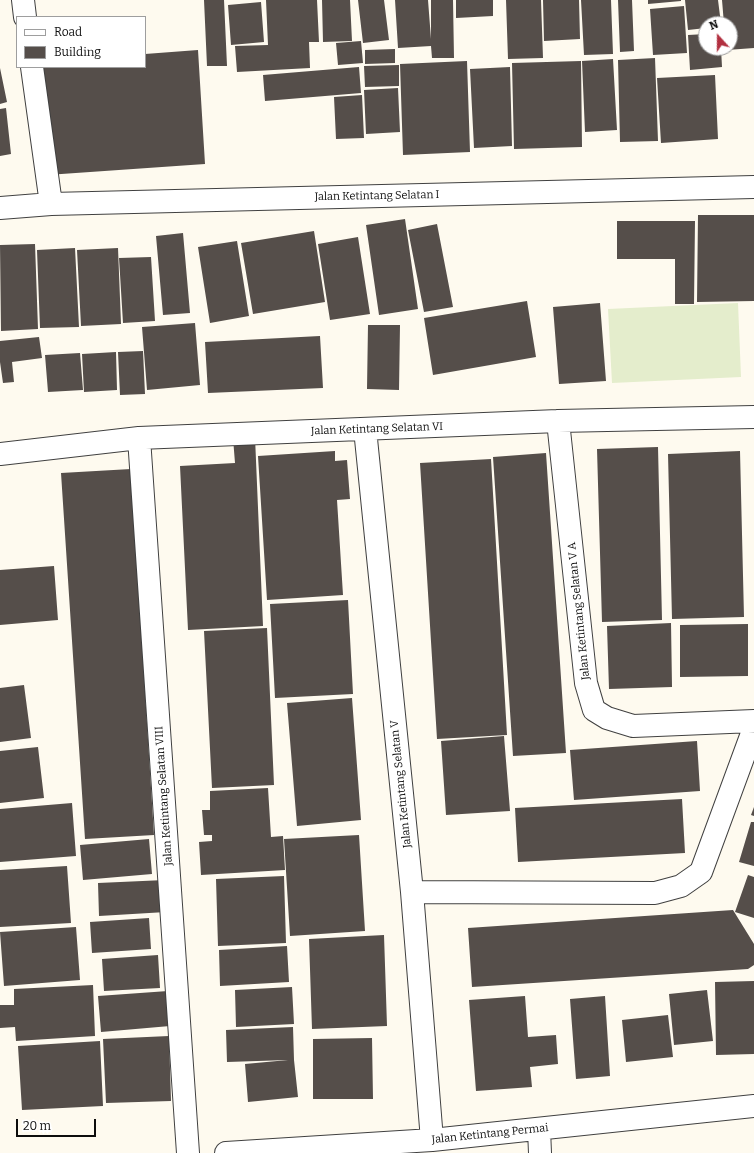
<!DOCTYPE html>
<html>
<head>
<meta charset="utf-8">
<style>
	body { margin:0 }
	#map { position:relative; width:754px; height:1153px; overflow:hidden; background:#fefaef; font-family:Bitter,serif }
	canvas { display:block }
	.legend { position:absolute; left:16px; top:16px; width:130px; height:52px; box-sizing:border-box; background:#fff; border:1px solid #9e9e9e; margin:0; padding:5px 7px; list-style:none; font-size:12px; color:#0d0d0d }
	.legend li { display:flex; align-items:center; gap:8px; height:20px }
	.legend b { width:20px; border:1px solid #9e9e9e }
	.north { position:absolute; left:698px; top:16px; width:40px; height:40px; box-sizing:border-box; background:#fff; border:1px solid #9e9e9e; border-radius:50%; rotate:339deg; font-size:11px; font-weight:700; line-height:16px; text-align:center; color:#0d0d0d }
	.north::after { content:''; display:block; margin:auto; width:14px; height:18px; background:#b23040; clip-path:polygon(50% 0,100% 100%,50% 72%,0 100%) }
	.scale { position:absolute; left:16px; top:1119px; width:80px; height:18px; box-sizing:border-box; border:2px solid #0d0d0d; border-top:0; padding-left:5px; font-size:12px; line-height:14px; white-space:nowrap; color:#0d0d0d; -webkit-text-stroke:3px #fff; paint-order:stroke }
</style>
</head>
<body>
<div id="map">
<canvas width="754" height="1153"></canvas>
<ul class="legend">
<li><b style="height:5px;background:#fff"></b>Road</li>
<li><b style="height:11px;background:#554e4a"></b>Building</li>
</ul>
<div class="north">N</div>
<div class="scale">20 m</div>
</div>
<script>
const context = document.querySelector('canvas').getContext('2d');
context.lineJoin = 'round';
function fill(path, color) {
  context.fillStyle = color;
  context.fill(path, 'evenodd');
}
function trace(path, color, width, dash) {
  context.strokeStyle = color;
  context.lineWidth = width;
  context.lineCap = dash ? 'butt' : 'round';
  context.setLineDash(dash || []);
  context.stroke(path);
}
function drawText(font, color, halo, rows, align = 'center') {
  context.font = font + ' Bitter,serif';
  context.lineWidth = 4;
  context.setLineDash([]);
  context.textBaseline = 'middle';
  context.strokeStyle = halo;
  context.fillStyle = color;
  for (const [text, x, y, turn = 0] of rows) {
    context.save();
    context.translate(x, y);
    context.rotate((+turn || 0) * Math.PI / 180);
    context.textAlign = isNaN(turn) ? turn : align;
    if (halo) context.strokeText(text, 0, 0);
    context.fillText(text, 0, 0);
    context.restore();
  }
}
const pitch = new Path2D(`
	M738 303 741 377 612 383 608 309Z`);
const building = new Path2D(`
	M204 0H224L227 66H207Z
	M266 0H317L319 42H309L310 68 237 72 235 46 268 45Z
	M322 0H350L352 41 323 42Z
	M358 0H384L389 40 363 43Z
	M395 0H428L431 39V0H453L454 58H432L431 46 398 48Z
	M456 0H493V16L456 18Z
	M506 0H541L543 58 508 59Z
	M543 0H579L580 39 544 41Z
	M581 0H611L613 54 584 55Z
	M618 0H632L634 51 620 52Z
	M648 0H681V1L648 4Z
	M685 0H718L721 24H706V28L688 30Z
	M722 0H754V48L727 50V48H730V24H724Z
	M261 2 264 42 231 45 228 5Z
	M684 6 687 53 653 55 650 9Z
	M706 34V48H721L722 67 690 70 688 35Z
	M361 41 363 63 338 65 336 43Z
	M395 49V63L365 64V50Z
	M198 50 205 164 47 175 40 67H145V54Z
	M655 58 658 141 620 142 618 60Z
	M613 59 617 130 585 132 582 61Z
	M467 61 470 152 403 155 400 64Z
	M581 61 582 147 514 149 512 63Z
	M399 65V86L365 87 364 66Z
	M359 67 361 93 265 101 263 75Z
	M510 67 512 146 474 148 470 69Z
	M0 68 7 102 0 104Z
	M715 75 718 139 661 143 657 78Z
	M398 88 400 132 366 134 364 90Z
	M362 95 364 138 336 139 334 97Z
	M6 108 11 154 0 156V109Z
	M698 215H754V301L697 302Z
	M405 219 418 309 379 315 366 225Z
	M617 221H695L694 304H675V259H617Z
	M437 224 453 307 424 312 408 230Z
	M314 231 325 302 253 314 241 243Z
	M183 233 190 313 163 315 156 236Z
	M358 237 370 314 330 320 318 244Z
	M237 241 249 316 210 323 198 247Z
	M35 244 38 329 1 331 0 245Z
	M75 248 79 327 40 328 37 250Z
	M118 248 121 324 81 326 77 250Z
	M151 257 155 321 123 323 119 258Z
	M527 301 536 357 433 375 424 318Z
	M600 303 606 381 559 384 553 307Z
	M195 323 200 385 147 390 142 327Z
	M368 325H400L399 390 367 389Z
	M320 336 323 388 208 393 205 342Z
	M39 337 42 358 12 362 14 382 3 383 0 362V341Z
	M143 351 145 394 120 395 118 352Z
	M116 352 117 390 84 392 82 354Z
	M80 353 83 390 48 392 45 355Z
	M255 437 263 626 188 630 180 466 235 463 233 438Z
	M658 447 662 620 602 622 597 449Z
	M335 451V461L347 460 350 499 337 500 343 595 267 600 258 456Z
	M740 451 744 617 672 619 668 454Z
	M546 453 566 753 513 756 493 457Z
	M491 459 507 735 437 739 420 463Z
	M131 469 154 835 85 839 61 473Z
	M54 566 58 620 0 625V570Z
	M348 600 353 694 275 698 270 604Z
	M671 623 672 687 609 689 607 626Z
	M748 624V676L680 677V625Z
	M267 628 274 785 212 788 204 631Z
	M24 685 31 738 0 742V688Z
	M352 698 361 820 297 826 287 703Z
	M504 736 510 811 446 815 441 741Z
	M697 741 700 791 574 800 570 750Z
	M38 747 44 798 0 803V751Z
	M268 788 271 837 283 836 285 870 201 875 199 842 212 841V835H204L202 810H210V791Z
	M682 799 685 853 518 862 515 808Z
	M72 803 76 856 0 862V809Z
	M754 807V816L751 815Z
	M751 822H754V866L739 862Z
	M359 835 365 931 290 936 284 839Z
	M149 839 152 874 83 880 80 845Z
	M67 866 71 923 0 927V870Z
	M748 875 754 877V918L735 912Z
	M284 876 286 943 218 946 216 879Z
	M165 880 166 912 99 916 98 883Z
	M733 910 754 944V965L748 969 472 987 468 928Z
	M149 918 151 949 92 953 90 922Z
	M76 927 80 980 4 986 0 932Z
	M384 935 387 1026 312 1029 309 939Z
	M287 946 289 982 220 986 219 950Z
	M158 955 160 988 104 991 102 959Z
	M754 981V1054L716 1055 715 982Z
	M93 985 95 1036 16 1041 15 1027 0 1028V1005H14V989Z
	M292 987 294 1024 236 1027 235 990Z
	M707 990 713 1041 674 1045 669 994Z
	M168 991 170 1026 101 1032 98 996Z
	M525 996 528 1037 556 1035 558 1064 530 1067 532 1087 476 1091 469 1000Z
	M605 996 610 1076 576 1079 570 999Z
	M668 1015 673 1057 626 1062 622 1020Z
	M293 1027 294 1060 298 1097 248 1102 245 1064 288 1060 227 1062 226 1030Z
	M169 1036 171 1101 106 1103 103 1039Z
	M372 1038 373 1099H313V1039Z
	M100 1041 103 1106 22 1110 18 1046Z`);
const minor = new Path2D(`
	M23 0 25 17
	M32 67 51 204
	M0 208 51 204 754 187
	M558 421 586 683 594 710 607 718 633 726 754 721
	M365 429 412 892 432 1140
	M139 438 188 1153
	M0 454 139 438 558 421 754 417
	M412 892 655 893 681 886 701 872 754 728
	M539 1129 540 1153
	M226 1153 432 1140 754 1106`);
const streetNames = [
	["Jalan Ketintang Selatan I",377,196,-1],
	["Jalan Ketintang Selatan VI",377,429,-2],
	["Jalan Ketintang Selatan V A",579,611,-96],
	["Jalan Ketintang Selatan V",401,784,-96],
	["Jalan Ketintang Selatan VIII",164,796,-94],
	["Jalan Ketintang Permai",490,1134,-6]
];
fill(pitch, '#e4edcc');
fill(building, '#554e4a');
trace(minor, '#404040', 24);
trace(minor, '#fff', 22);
drawText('11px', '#0d0d0d', '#fff', streetNames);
</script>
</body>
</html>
